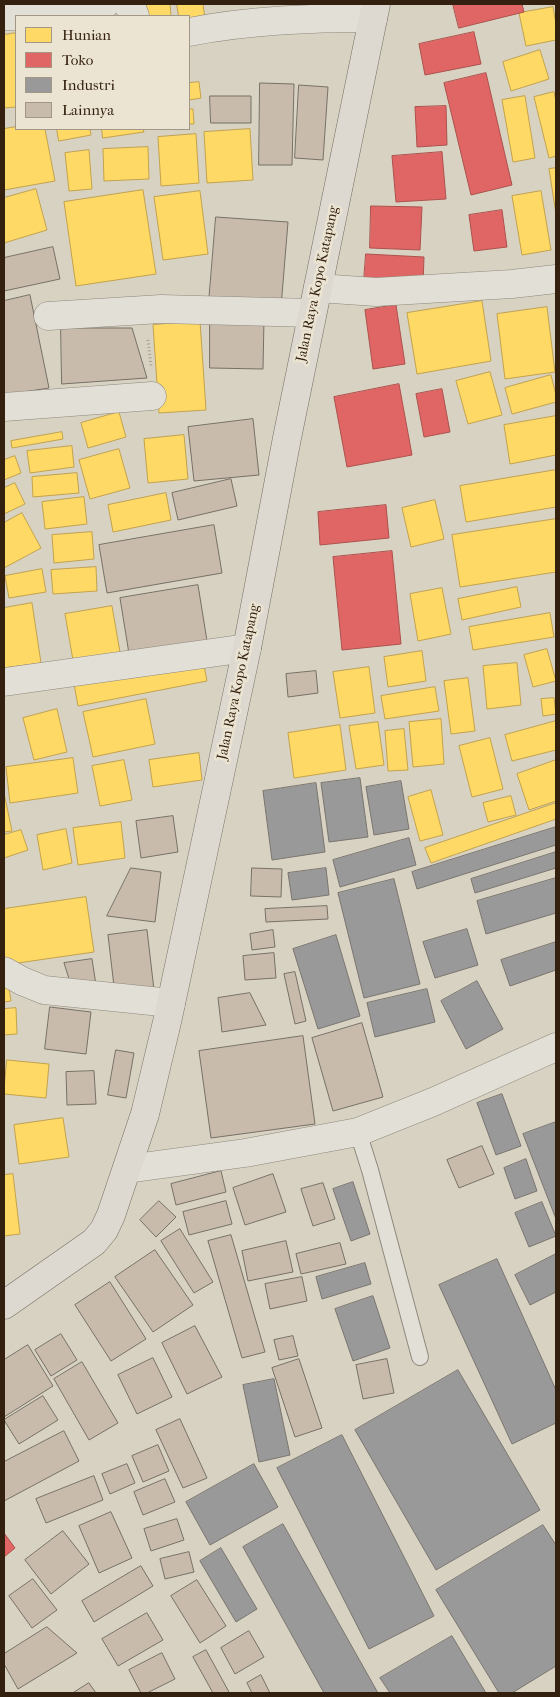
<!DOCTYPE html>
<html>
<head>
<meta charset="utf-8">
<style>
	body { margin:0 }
	#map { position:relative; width:560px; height:1697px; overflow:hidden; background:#d8d2c2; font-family:"IM FELL French Canon",serif }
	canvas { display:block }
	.frame { position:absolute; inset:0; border:5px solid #33200e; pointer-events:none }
	.legend { position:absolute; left:15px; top:15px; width:175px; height:115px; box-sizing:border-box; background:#ece4d2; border:1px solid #a29684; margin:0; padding:6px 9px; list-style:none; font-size:15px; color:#33200e }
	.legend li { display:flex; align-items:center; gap:10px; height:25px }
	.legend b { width:25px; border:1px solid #a29684 }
</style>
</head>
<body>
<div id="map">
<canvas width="560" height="1697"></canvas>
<div class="frame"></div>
<ul class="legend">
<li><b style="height:14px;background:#ffd966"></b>Hunian</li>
<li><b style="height:14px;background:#e06666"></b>Toko</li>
<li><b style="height:14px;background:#999"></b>Industri</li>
<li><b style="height:14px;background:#c8bbac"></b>Lainnya</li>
</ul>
</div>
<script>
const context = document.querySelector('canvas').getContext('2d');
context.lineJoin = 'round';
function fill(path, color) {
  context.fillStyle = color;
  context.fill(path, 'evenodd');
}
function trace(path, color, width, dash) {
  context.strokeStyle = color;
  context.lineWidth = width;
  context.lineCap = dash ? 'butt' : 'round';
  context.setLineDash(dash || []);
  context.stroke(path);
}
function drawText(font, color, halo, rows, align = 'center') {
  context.font = font + ' "IM FELL French Canon",serif';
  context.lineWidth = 5;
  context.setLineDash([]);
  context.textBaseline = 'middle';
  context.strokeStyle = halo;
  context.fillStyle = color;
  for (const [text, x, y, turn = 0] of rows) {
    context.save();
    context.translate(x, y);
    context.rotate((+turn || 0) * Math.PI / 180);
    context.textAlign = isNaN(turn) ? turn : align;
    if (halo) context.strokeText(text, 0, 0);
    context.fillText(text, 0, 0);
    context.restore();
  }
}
const homes = new Path2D(`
	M142 4H170L171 16H143Z
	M177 4H203L205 19 189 21V16H179Z
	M553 7 556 24V40L526 46 519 13Z
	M16 33V107L4 108V35Z
	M540 50 549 79 511 91 503 62Z
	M199 82 201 98 189 100V83Z
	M554 92 556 101V156L549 158 534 97Z
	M525 96 535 158 513 162 502 100Z
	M189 109H193L194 124H189Z
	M16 127V129H45L55 181 4 190V129Z
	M57 129H90L91 135 59 141Z
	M102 129H143L144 132 103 138Z
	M250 129 253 180 207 183 204 132Z
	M196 134 199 183 161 186 158 137Z
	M148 147 149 179 104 181 103 149Z
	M89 150 92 189 69 191 65 153Z
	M556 168V214L549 169Z
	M36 189 47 230 4 243V198Z
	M143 190 156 274 76 286 64 202Z
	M200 191 208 254 163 260 154 197Z
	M541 191 551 250 522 255 512 196Z
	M482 301 491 361 417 374 407 313Z
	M547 307 555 372 505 379 497 314Z
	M200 321 206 410 159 413 153 325Z
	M490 372 502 415 468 424 456 381Z
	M551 375 556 395V402L512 414 505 388Z
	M119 412 126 437 88 448 81 423Z
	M556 416V455L510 464 504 425Z
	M62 432 63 439 12 448 11 441Z
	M184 435 188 479 148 483 144 439Z
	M72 446 74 467 30 473 27 451Z
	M119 449 130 488 90 499 79 460Z
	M15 456 21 473 4 480V460Z
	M556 470V507L466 522 460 486Z
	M77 473 79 493 33 497 32 477Z
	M15 483 25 504 4 514V488Z
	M166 493 171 520 113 532 108 505Z
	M84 497 87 524 45 529 42 502Z
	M435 500 444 539 411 547 402 508Z
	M22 513 41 548 4 568V523Z
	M556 519V572L460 587 452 535Z
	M92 532 94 559 54 563 52 535Z
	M96 567 97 591 53 594 51 570Z
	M42 569 46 592 9 598 5 576Z
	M517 587 521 607 462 620 458 599Z
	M442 588 451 634 418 641 410 594Z
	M32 603 41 663 4 668V608Z
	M112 606 121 658 74 666 65 614Z
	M550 613 554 637 473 650 469 627Z
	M547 649 556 681 533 687 524 655Z
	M422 651 426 681 388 687 384 657Z
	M203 660 207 681 78 706 74 684Z
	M517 663 521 705 487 709 483 666Z
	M369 667 375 713 340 718 333 672Z
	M468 678 475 731 451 734 444 681Z
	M435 687 439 711 385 719 381 696Z
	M554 698 556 714 543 716 541 699Z
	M146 699 155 744 93 757 83 712Z
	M57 709 67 752 34 760 23 718Z
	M441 719 444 764 413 767 409 722Z
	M556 721V750L512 761 505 735Z
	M378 722 384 765 356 769 349 726Z
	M340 725 346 770 294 778 288 733Z
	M404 729 408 770 388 771 385 731Z
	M490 738 503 789 472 797 459 746Z
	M199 753 202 780 153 787 149 760Z
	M73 758 78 793 10 803 6 767Z
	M124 760 132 800 100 806 92 766Z
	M556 760V801L529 810 517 774Z
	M431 790 443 835 420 841 408 797Z
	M4 793 12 831 4 832Z
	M511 796 516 815 488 822 483 803Z
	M556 803V819L431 863 425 848Z
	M121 822 125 858 78 865 73 828Z
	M66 829 72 863 43 870 37 835Z
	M21 830 28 850 4 858V835Z
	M86 897 94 952 4 965V909Z
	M8 982 11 1001 4 1002V983Z
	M16 1008 17 1034 4 1035V1009Z
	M7 1060 49 1064 46 1098 4 1094Z
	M63 1118 69 1157 19 1164 14 1125Z
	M13 1174 20 1234 4 1236V1175Z`);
const shops = new Path2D(`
	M453 4H522L524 12 459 28Z
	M474 32 481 64 425 75 419 44Z
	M486 73 512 185 471 195 444 83Z
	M446 106 447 145 417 147 415 107Z
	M442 152 446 199 396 202 392 156Z
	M371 206 422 207 420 250 370 248Z
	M502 210 507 247 474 251 469 215Z
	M366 254 424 257 423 285 364 281Z
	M396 305 405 364 373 369 365 310Z
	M399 384 412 455 347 467 334 397Z
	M442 389 450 432 424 437 416 394Z
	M386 505 389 538 320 545 318 512Z
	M392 551 401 644 342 650 333 557Z
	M4 1533 15 1548 4 1557Z`);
const industry = new Path2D(`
	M360 778 368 837 329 842 321 783Z
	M401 781 409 829 374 835 366 787Z
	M316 783 325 852 272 860 263 791Z
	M556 827V845L417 889 412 872Z
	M409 838 416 865 340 887 333 860Z
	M556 852V868L475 893 471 879Z
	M326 868 329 895 292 900 288 873Z
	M556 878V913L486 934 477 901Z
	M394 879 420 984 364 998 338 893Z
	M467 929 478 965 435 978 423 942Z
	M336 935 360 1016 318 1029 293 949Z
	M556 942V970L510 986 501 960Z
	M477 981 503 1029 466 1049 441 1001Z
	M427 989 435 1022 375 1037 367 1003Z
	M502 1094 521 1146 496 1155 477 1103Z
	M556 1122V1219L523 1134Z
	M526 1159 537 1191 515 1199 504 1168Z
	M353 1182 370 1234 351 1241 333 1189Z
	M542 1202 556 1236 529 1247 515 1213Z
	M556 1254V1292L530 1305 515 1275Z
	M497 1259 556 1390V1423L512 1444 439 1285Z
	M365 1263 371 1284 322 1299 316 1277Z
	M373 1296 390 1348 353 1361 335 1309Z
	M458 1370 540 1510 436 1570 355 1430Z
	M274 1379 290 1455 259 1462 243 1385Z
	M342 1435 434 1616 369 1649 277 1468Z
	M254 1464 278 1507 210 1545 186 1502Z
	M283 1524 378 1693H324L243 1547Z
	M543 1525 556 1545V1666L512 1693H499L436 1590Z
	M221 1548 257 1609 236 1622 200 1561Z
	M452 1636 486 1693H390L380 1678Z`);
const building = new Path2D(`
	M260 83 294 84 292 165H259Z
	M299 85 328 87 323 160 295 158Z
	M210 96H251V123H211Z
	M216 217 288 222 281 307 209 302Z
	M53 247 60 279 4 291V258Z
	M30 295 49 388 4 395V301Z
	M210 318 264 319 263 369 210 368Z
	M61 328H132L147 378 62 384Z
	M253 419 259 475 194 481 188 427Z
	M231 479 237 506 178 520 172 493Z
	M214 525 222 573 107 593 99 545Z
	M198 585 208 647 130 660 120 598Z
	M316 671 318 693 288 697 286 674Z
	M173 816 178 852 141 858 136 821Z
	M131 868 161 872 155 922 107 916Z
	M252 868 282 869 281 897 251 896Z
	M327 906 328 919 266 922 265 909Z
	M147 930 154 990 115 995 108 935Z
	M273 930 275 947 252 950 250 934Z
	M274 953 276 978 245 980 243 956Z
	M92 959 96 985 72 988 64 963Z
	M295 972 306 1021 295 1024 284 974Z
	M250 993 266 1025 222 1032 218 998Z
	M50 1007 91 1012 86 1054 45 1049Z
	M362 1023 383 1097 333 1111 312 1038Z
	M303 1036 315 1124 211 1138 199 1051Z
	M116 1050 134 1053 126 1098 108 1095Z
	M94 1071 96 1104 67 1105 66 1072Z
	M482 1146 494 1174 459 1188 447 1160Z
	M221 1171 226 1192 176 1205 171 1184Z
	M273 1174 286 1212 245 1225 233 1188Z
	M323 1183 335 1219 313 1226 301 1189Z
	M159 1201 176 1217 156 1237 140 1220Z
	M226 1201 232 1224 189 1235 183 1212Z
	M180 1229 213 1282 194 1293 161 1241Z
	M231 1235 265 1352 242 1358 208 1241Z
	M286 1241 293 1272 248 1281 242 1251Z
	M340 1243 346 1264 301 1274 296 1254Z
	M155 1250 193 1305 153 1332 115 1277Z
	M302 1277 307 1301 270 1309 265 1284Z
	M110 1282 146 1339 111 1361 75 1305Z
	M195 1326 222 1377 187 1394 162 1343Z
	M61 1334 77 1360 51 1376 35 1350Z
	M293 1336 298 1356 279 1360 274 1340Z
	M28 1345 53 1386 4 1417V1360Z
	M153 1358 172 1397 137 1414 118 1375Z
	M299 1359 322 1428 295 1437 272 1368Z
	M387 1359 394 1393 363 1399 356 1365Z
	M82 1362 118 1423 89 1440 54 1379Z
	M43 1396 58 1420 19 1444 4 1420Z
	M180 1419 207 1478 183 1488 156 1430Z
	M64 1431 79 1461 4 1501V1462Z
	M158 1445 169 1471 143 1482 132 1456Z
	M127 1464 135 1483 110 1494 102 1474Z
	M94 1476 103 1500 46 1523 36 1499Z
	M165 1479 175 1502 143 1515 134 1492Z
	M111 1512 132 1558 99 1573 79 1526Z
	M177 1519 184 1540 151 1551 144 1529Z
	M63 1531 89 1564 51 1594 25 1560Z
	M189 1552 194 1572 165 1579 160 1559Z
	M141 1566 153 1586 94 1622 82 1601Z
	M33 1579 57 1610 32 1628 9 1596Z
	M197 1580 226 1626 200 1643 171 1596Z
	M147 1613 163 1640 118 1666 102 1639Z
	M47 1627 77 1653 18 1689 4 1664V1654Z
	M249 1631 264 1657 235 1674 221 1648Z
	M206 1650 229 1692 227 1693H213L193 1657Z
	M162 1653 175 1679 147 1693H141L129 1670Z
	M261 1675 270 1693H252L247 1683Z
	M89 1683 96 1693H73Z`);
const path = new Path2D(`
	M148 340 151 366`);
const service = new Path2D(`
	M358 1132 370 1170 420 1357`);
const minor = new Path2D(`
	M127 4 131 5 135 16
	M4 16H21L105 4
	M189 32C250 20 311 18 373 18
	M318 288 376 292 512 284 556 279
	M48 316 161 309 312 313
	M4 407 152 396
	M4 682 247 648
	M4 971 22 981 44 990 171 1003
	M127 1169 245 1153 358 1132 433 1102 556 1047`);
const primary = new Path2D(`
	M4 1305 94 1242 104 1230 111 1215 145 1114 167 1022 247 648 287 438 376 4`);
const streetNames = [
	["Jalan Raya Kopo Katapang",318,284,-78],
	["Jalan Raya Kopo Katapang",239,682,-78]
];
fill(homes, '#ffd966');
trace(homes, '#c2a24c', 1);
fill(shops, '#e06666');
trace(shops, '#ac514c', 1);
fill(industry, '#999');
trace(industry, '#7a756f', 1);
fill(building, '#c8bbac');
trace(building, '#777066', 1);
trace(service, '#8e887d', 18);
trace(minor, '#8e887d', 29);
trace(primary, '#777066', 29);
trace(path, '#a29d96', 3, [1, 2.5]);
trace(service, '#e2dfd6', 16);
trace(minor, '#e2dfd6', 28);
trace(primary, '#ddd9d0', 28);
drawText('14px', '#33200e', '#ece4d2', streetNames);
</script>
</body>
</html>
